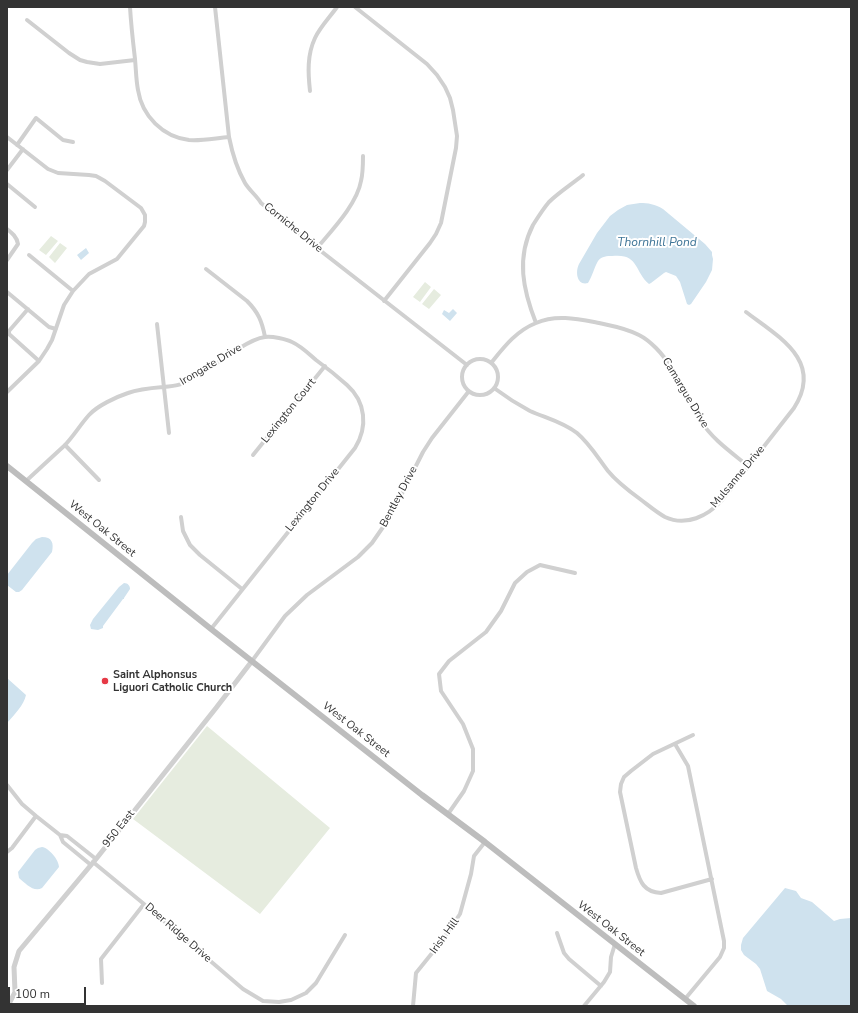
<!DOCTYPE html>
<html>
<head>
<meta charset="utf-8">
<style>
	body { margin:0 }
	#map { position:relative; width:858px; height:1013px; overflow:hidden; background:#fff; font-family:"Nunito Sans",sans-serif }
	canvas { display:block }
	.frame { position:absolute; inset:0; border:8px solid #333; pointer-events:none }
	.scale { position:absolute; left:8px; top:987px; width:78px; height:18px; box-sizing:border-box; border:2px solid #333; border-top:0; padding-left:5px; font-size:12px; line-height:14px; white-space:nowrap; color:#333; -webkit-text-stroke:3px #fff; paint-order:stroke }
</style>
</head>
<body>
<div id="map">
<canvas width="858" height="1013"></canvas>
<div class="frame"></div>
<div class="scale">100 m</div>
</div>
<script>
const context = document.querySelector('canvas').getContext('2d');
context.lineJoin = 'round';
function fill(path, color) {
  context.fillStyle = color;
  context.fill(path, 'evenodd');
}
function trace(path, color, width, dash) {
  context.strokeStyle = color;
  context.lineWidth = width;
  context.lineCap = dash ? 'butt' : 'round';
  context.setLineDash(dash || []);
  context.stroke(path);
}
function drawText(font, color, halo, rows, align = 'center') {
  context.font = font + ' "Nunito Sans",sans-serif';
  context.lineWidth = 4;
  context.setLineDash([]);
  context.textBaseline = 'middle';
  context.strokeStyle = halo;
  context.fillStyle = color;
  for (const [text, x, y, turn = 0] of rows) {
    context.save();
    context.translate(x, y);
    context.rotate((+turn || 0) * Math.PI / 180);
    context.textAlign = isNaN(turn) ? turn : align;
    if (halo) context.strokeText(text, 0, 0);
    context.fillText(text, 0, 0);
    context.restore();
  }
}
const green = new Path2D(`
	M51 236 58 241 46 255 39 250Z
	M60 243 67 248 55 263 49 257Z
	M425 282 431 287 420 302 413 297Z
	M434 289 441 295 429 309 422 304Z
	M207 726 330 828 260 914 133 819Z`);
const water = new Path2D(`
	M640 203C648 203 655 204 663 209L705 244 712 252V255L713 259 712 270 706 282 691 304 689 305 687 304 680 282 676 276 666 272 664 273 651 283 649 284C634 271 639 253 612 256 607 256 602 256 598 261 594 268 592 277 588 283 577 286 575 272 579 264L597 233 610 216 618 210 627 205Z
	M86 248 89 253 81 260 77 255Z
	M453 309 457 313 450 321 442 314 444 310 449 313Z
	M42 537C52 537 54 543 52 552L22 590 19 592H16L7 585V575L32 543 36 539Z
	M124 583C128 583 130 586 130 589L124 598V599H123L103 626V628L98 630 91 629 90 625 93 619 119 587Z
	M7 678 26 695C24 705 14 715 7 723Z
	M42 847C49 848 59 860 59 867L42 888C34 893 25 883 19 878L18 872 35 850 38 848Z
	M785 888 796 891 801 898 812 902 834 921 840 919 851 918V1006H788L781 999 767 991 760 969 756 964 744 955 741 950V945L743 938Z`);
const minor = new Path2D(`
	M130 7C131 24 133 42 135 59 136 69 136 80 138 90 142 116 163 137 189 140 202 141 216 138 229 137
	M215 7 229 137C232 152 237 169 245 183 249 190 257 196 261 203L317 248 467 365
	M355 7 427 64 437 75 445 87 450 98 453 110 457 136 456 148 441 223 436 234 430 243 384 301
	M27 20 69 53 80 60 87 62 100 64 135 60
	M310 91C308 73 307 55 315 38 320 27 330 17 337 7
	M7 137 48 169 58 173 89 175 96 176 105 181 141 208 145 215V222L144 226 117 259 89 274 73 291 64 305 52 340 47 349 39 361 7 392
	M17 145 36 118 63 140 73 142
	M7 170 23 149
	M7 184 35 207
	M7 229C12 233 17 237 18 244L7 260
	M317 248C332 230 357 204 361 181 363 173 363 164 363 156
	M29 255 73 291
	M206 269 247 301C258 312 262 321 265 337
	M7 292 49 327 56 329
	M28 309 9 331V334L39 361
	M536 323C523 290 516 258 533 225 538 217 543 209 549 202 558 193 572 184 583 175
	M157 324 169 433
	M462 377a18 18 0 1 1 36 0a18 18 0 1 1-36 0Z
	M491 363C504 347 516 331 536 323 556 314 578 319 599 323 613 326 626 328 639 335 645 338 651 343 656 348 676 368 685 397 700 420 713 440 731 452 748 466
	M494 388C506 397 517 404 530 411 546 418 563 422 577 433 590 444 598 458 608 471 617 482 629 491 640 499 648 505 656 512 665 517 686 527 708 516 722 500L794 408C824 361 779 337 746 312
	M65 445 99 480
	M253 455 325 366
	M26 481C39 469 51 458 64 446 73 437 80 425 89 415 97 406 116 397 128 393 139 389 152 388 164 387 172 386 177 386 184 383 203 374 220 360 238 349 246 344 256 338 265 337 272 336 286 339 292 342 301 346 309 354 316 360 327 368 337 376 347 385 366 402 368 427 355 448L211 629
	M181 517 183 531 190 545 200 555 242 589
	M252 661 285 616 307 595 358 557 372 543 390 517 423 452 432 438 469 391
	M693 735 653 754 631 771 624 777 621 784 620 792 636 868C640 882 644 892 661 893L712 879
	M675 744 688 766 724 941V948L720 957 685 999
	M7 785 22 804 36 816 60 835 67 836 96 859
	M448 814 464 791 473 771V749L463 724 441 691 439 674 449 661 486 632 501 611 515 583 527 572 540 565 575 573
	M60 835 63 842 91 865
	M7 852 12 848 36 816
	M93 862 144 904 243 989 263 1001 279 1002 291 1000 306 993 316 983 345 935
	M557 933 564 953 569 959 601 986
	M102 983 101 959 144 904
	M413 1006 416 973 441 942 460 914 471 874 474 856 485 842
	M584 1006 604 982 610 972 611 957 615 944`);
const tertiary = new Path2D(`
	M8 1006 15 992 14 967 19 951 96 859 216 708 252 661`);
const secondary = new Path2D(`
	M7 466 211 629 422 795 485 842 694 1006`);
const markers = [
	[105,681,4,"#e63946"]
];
const streetNames = [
	["Corniche Drive",293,228,39],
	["Irongate Drive",211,365,-31],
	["Camargue Drive",685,393,59],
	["Lexington Court",289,411,-51],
	["Mulsanne Drive",738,477,-50],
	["Bentley Drive",399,497,-62],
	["Lexington Drive",313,500,-51],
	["West Oak Street",102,529,39],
	["West Oak Street",356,730,38],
	["950 East",119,829,-52],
	["West Oak Street",611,929,38],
	["Deer Ridge Drive",178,933,41],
	["Irish Hill",445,936,-54]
];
const poiNames = [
	["Saint Alphonsus",113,675],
	["Liguori Catholic Church",113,688]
];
const waterNames = [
	["Thornhill Pond",657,243]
];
fill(green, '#e6ecdf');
fill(water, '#cfe2ee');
trace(minor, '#d0d0d0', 4);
trace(tertiary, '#d0d0d0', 5);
trace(secondary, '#bdbdbd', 6);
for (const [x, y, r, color] of markers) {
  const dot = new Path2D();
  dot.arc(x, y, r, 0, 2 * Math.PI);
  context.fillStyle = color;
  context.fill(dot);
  trace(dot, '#fff', 1.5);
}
drawText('11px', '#333', '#fff', streetNames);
drawText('bold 11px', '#333', '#fff', poiNames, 'left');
drawText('italic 12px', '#3f7597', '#fff', waterNames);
</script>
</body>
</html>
